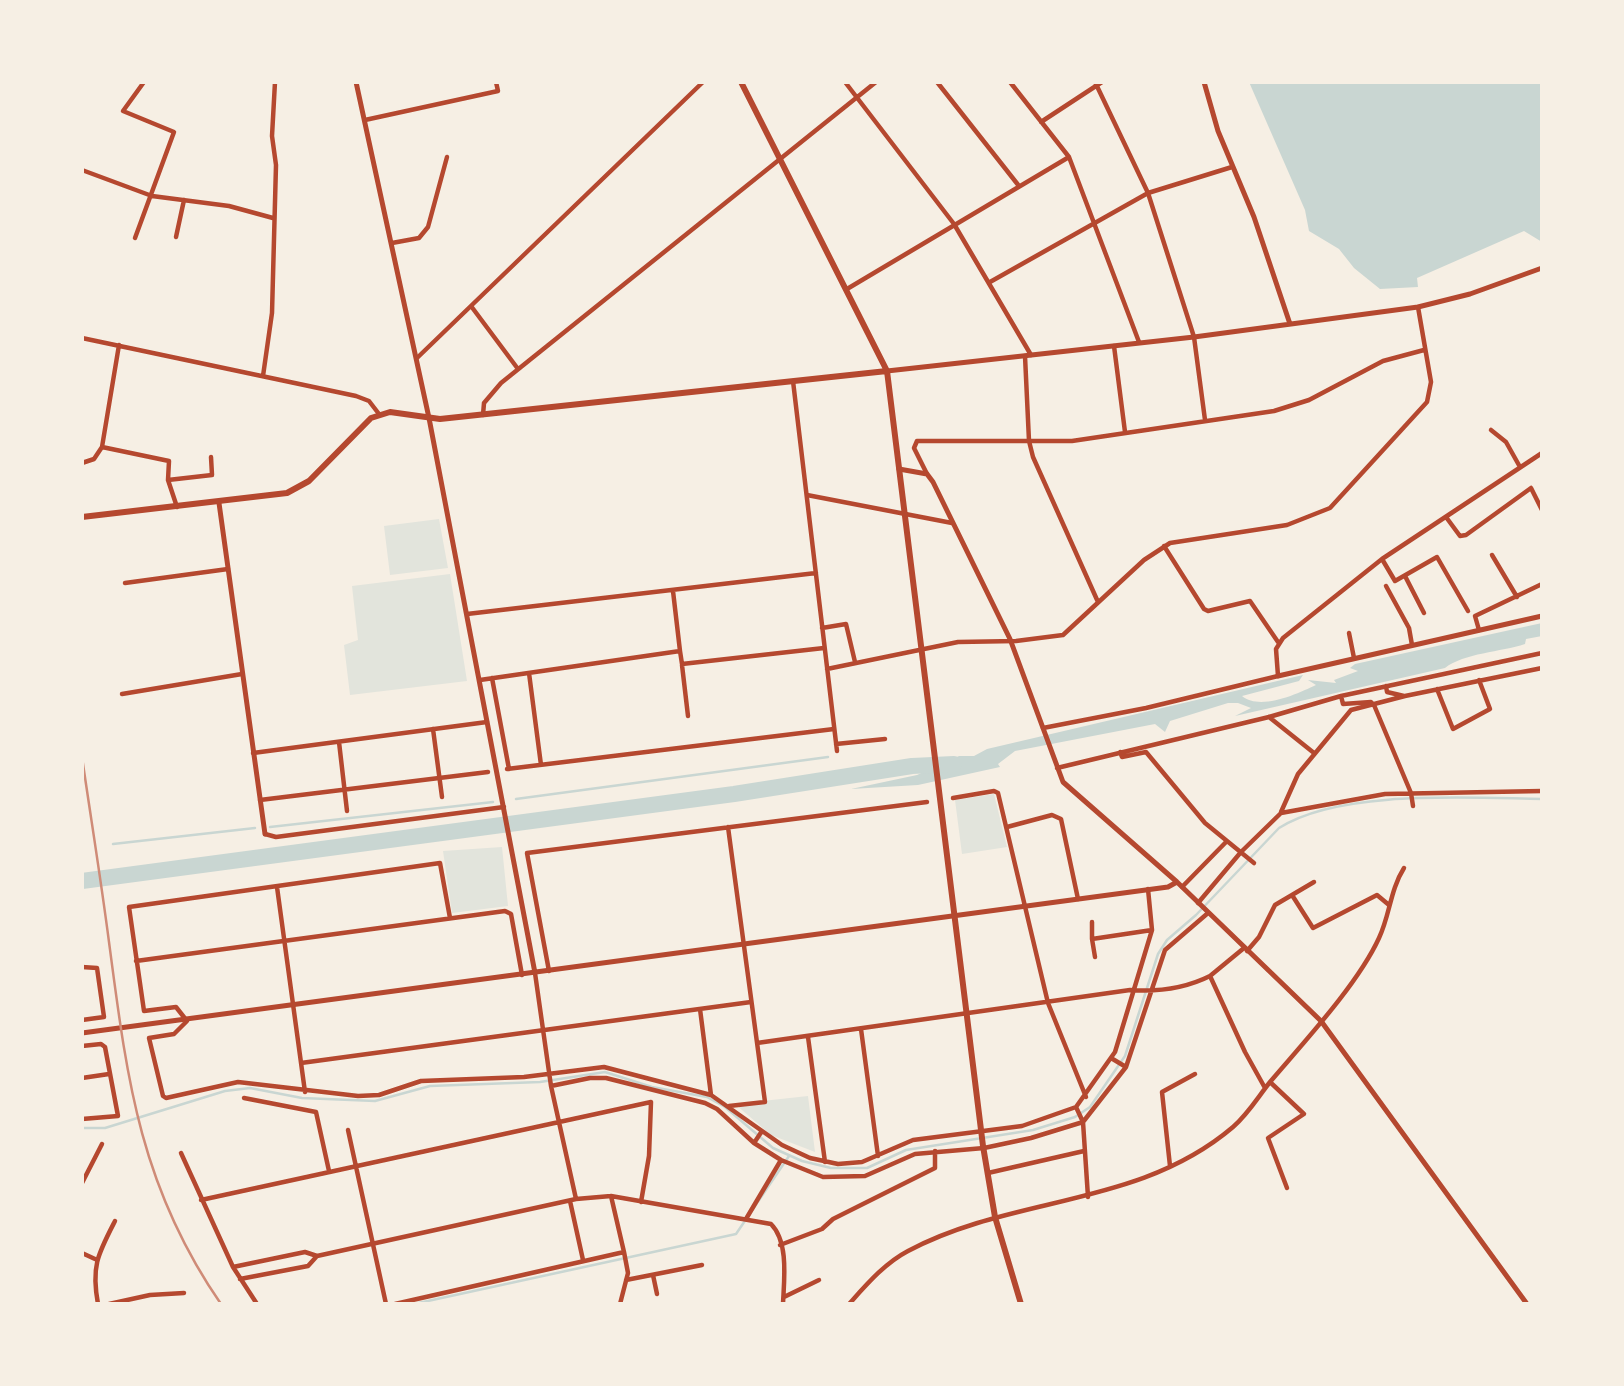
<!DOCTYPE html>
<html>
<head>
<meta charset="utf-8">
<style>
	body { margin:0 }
	#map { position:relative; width:1624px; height:1386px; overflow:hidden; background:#f6efe4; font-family:"Space Grotesk",sans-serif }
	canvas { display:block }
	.frame { position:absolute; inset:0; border:84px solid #f6efe4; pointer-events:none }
</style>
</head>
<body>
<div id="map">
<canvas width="1624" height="1386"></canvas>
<div class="frame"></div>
</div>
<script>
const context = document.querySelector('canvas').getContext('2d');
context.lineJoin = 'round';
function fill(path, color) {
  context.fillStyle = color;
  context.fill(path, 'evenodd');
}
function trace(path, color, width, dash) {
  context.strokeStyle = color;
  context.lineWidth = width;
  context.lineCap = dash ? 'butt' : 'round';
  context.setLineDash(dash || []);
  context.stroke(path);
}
const green = new Path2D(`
	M439 519 448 568 390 575 384 526Z
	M450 574 467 681 350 695 344 645 358 640 352 586Z
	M994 794 1007 847 962 854 955 800Z
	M502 847 508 906 452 913 443 851Z
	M808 1096 815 1152 771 1135 735 1104Z`);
const water = new Path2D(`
	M1249 82H1542V242L1524 231 1417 278 1418 287 1380 289 1354 268 1339 249 1309 231 1305 210Z
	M1542 623V636L1526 639 1525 644C1501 652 1464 653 1445 668L1235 716 1251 708 1238 703H1228L1170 721 1165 732 1155 724 1015 751 998 764 1000 767 918 785 851 789 917 775 959 756H974L987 749 1303 675 1299 681 1242 696C1260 711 1297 694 1316 685L1308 680 1336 683 1334 680 1358 671 1350 668 1355 664Z`);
const stream = new Path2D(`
	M516 799 828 757
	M270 827 493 802
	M113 844 255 828
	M82 1128H105L225 1091 250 1088 302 1098 375 1101 430 1086 540 1082 605 1072 652 1087 707 1097 725 1107 773 1148 802 1161 831 1168H867L906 1150 1033 1130 1075 1117 1090 1107 1125 1056 1158 954 1167 940 1196 915 1279 828C1340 789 1470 798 1542 799
	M414 1304 736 1234 789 1156`);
const river = new Path2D(`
	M82 881 734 794 912 766 954 764`);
const minor = new Path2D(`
	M845 82 954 224 1031 355
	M937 82 1019 186
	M1010 82 1069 157 1139 342
	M1095 82 1148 193 1194 337 1205 420
	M365 120 498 91 496 82
	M1041 122 1102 82
	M82 170 152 196 229 206 273 218
	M176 237 184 200
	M135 238 174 132 123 111 144 82
	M392 243 419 238 428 227 447 157
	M990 282 1148 193 1232 167
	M847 289 1069 157
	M471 306 518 369
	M82 338 356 396 369 401 379 414
	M1114 346 1125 432
	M1025 356 1029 441 1033 457 1098 602
	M417 358 703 82
	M263 376 272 313 276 165 272 136 275 82
	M793 381 837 751
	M483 415 484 403 501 383 876 82
	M1491 430 1506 442 1520 467
	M102 447 169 461 168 480 177 507
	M82 463 94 459 102 447 119 345
	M927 474 914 448 917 441H1072L1274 411 1309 400 1383 361 1424 350
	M168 480 212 475 211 457
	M807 495 952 523
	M1446 517 1460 536 1466 535 1531 488 1542 510
	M1164 546 1204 609 1208 611 1250 601 1278 642
	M1492 555 1517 597
	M1382 559 1395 581 1437 557 1468 611
	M1405 576 1424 613
	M125 583 228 569
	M1386 586 1409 628 1412 645
	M673 591 680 651
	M467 614 816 573
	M822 628 846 624 855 662
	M1479 630 1475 616 1542 584
	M1349 633 1354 658
	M682 665 688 716
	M827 669 958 642 1016 641 1063 635 1144 560 1170 543 1287 525 1330 508 1427 402 1431 382 1418 307
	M529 673 541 765
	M492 678 509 769
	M480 680 680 651 682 664 824 648
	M1386 686 1387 692 1404 696
	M1437 689 1453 729 1490 709 1479 680
	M122 694 242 674
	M1341 696 1343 704 1371 702 1374 705 1411 793 1413 806
	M1269 717 1314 753
	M1043 728 1146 708 1278 676 1276 649 1283 638 1382 559 1542 453
	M433 729 442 797
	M339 742 347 811
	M836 744 885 739
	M1120 752 1122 757 1146 752 1205 823 1254 863
	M253 753 487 722
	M1057 768 1269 717 1341 696 1542 653
	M507 769 834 729
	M953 798 994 791 998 793 1048 1003 1086 1097
	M260 800 488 772
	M1281 812 1298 774 1351 710 1405 696 1542 668
	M728 827 765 1102 729 1106
	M1007 827 1052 815 1061 819 1078 899
	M265 834 276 837 504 807
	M277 887 305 1092
	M1182 887 1227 841
	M1292 895 1313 928 1377 895 1389 905
	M1198 903 1241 852 1281 813 1385 794 1542 791
	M450 918 440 863 129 907 144 1011 176 1007 187 1021 174 1034 149 1038 163 1096 166 1098 238 1082 358 1096 379 1095 421 1081 524 1077 604 1067 711 1095 782 1145 810 1158 838 1164 862 1162 913 1140 1022 1126 1076 1107 1115 1052 1152 930 1148 889
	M1092 922V939L1152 930
	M1092 939 1095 957
	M1244 948 1210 976 1245 1052 1265 1088
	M1247 951 1259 937 1275 905 1314 882
	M136 961 505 911 511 914 522 975
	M82 967 97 968 104 1017 82 1020
	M549 971 527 853 927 802
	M535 973 551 1086 576 1199
	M700 1009 711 1095
	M861 1029 878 1156
	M808 1037 825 1162
	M757 1043 1130 990C1158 992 1184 989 1210 976
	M82 1046 101 1044 105 1047 118 1116 82 1119
	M1111 1058 1126 1067
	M301 1063 751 1002
	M82 1078 109 1074
	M1270 1082 1304 1114 1268 1138 1287 1188
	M551 1086 590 1078H606L705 1103 717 1109 754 1143 781 1160 823 1177 865 1176 915 1154 984 1148 1031 1138 1083 1122 1126 1067 1165 950 1208 913
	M244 1098 316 1112 329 1171
	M1076 1107 1083 1122 1088 1197
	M348 1130 386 1304
	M754 1143 762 1131
	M181 1153 233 1267 257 1304
	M1170 1166 1162 1092 1195 1074
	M988 1173 1084 1151
	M82 1183 102 1144
	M201 1200 651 1102 649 1156 641 1202
	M570 1201 583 1260
	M746 1219 781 1160
	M780 1245 822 1229 833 1219 935 1168V1151
	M82 1253 95 1259
	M233 1267 305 1252 317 1256
	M653 1275 657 1294
	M240 1279 308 1266 317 1256 576 1199 611 1196 771 1224C789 1242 784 1280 783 1304
	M626 1280 702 1265
	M784 1297 819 1280
	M98 1304C91 1266 98 1254 115 1221
	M109 1304 150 1295 184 1293
	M395 1304 624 1252 611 1196
	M620 1304 628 1273 624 1252
	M849 1304C867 1284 885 1263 908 1251 1013 1195 1138 1208 1233 1127 1248 1114 1258 1097 1270 1082 1304 1042 1358 984 1379 938 1390 915 1390 890 1404 868`);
const tertiary = new Path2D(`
	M356 82 429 418 535 973
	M1204 82 1218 131 1254 217 1290 324
	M887 371 1194 337 1418 307 1470 294 1542 268
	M899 469 927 474 933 482 1010 639 1063 782 1177 882 1321 1021 1527 1304
	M219 503 265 834
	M1278 676 1542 616
	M82 1033 1168 887 1177 882`);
const secondary = new Path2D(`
	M741 82 887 371 983 1146 995 1217 1021 1304
	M82 517 287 493 309 481 371 418 390 412 440 419 887 371`);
const rail = new Path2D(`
	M82 757C91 819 101 880 109 942 127 1079 140 1187 221 1304`);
fill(green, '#e2e4dc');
fill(water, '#c9d6d2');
trace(stream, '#c9d6d2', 2.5);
trace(river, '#c9d6d2', 16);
trace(minor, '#b5482f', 4.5);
trace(tertiary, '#b5482f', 5);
trace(secondary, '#b5482f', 6);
trace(rail, '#cf8b77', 2.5);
</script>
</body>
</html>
